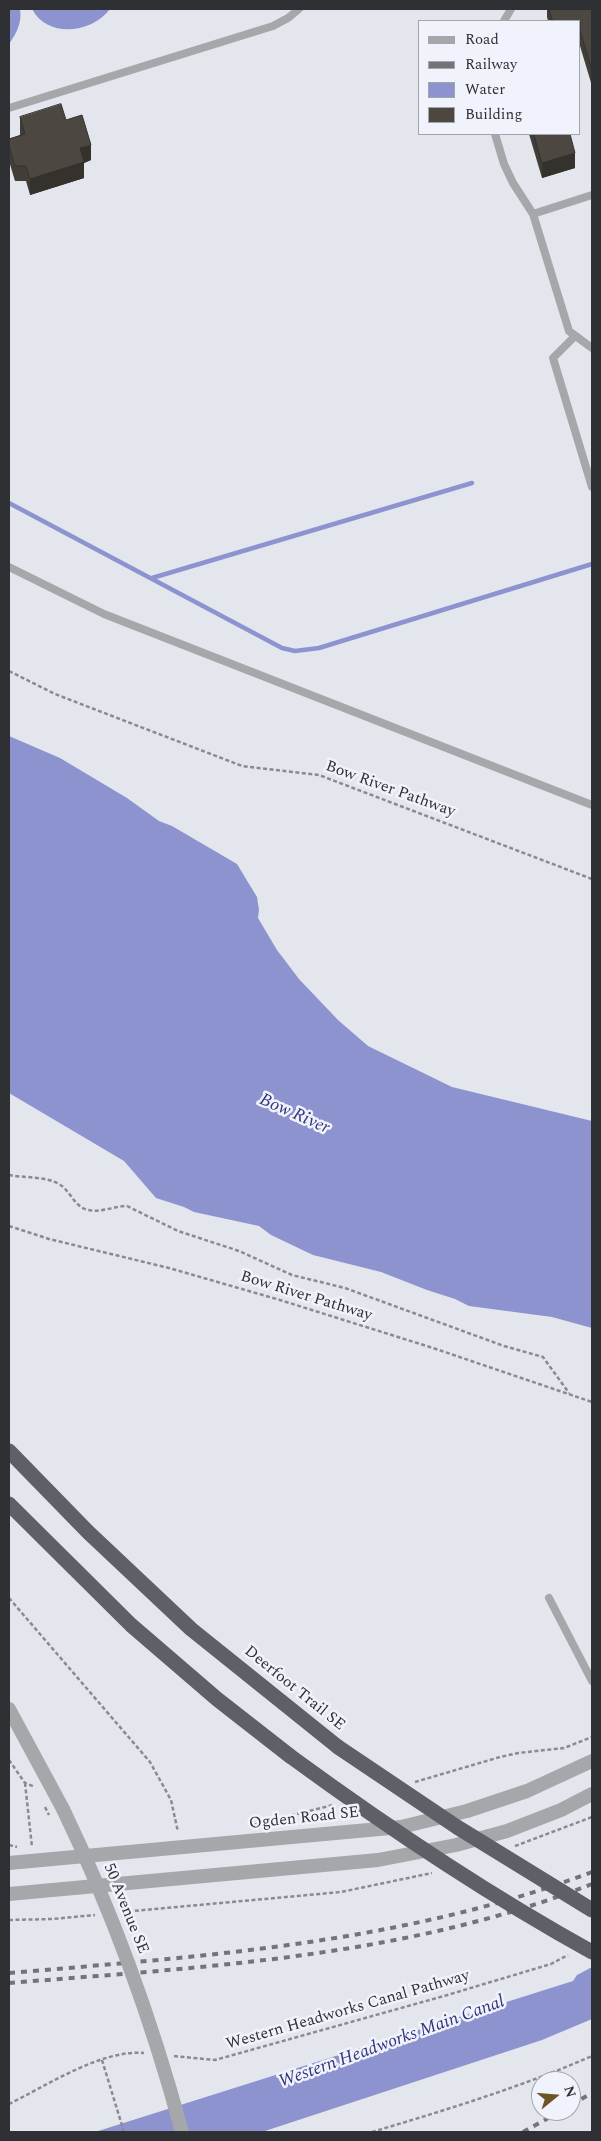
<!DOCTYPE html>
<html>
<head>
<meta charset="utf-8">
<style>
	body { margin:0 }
	#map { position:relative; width:601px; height:2141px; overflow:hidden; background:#e4e6ee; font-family:Spectral,serif }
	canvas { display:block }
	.frame { position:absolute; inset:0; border:10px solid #2f3033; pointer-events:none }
	.legend { position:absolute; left:418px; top:20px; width:162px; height:115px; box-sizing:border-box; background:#f1f3fc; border:1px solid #a3a5ac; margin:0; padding:6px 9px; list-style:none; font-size:15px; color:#2f3033 }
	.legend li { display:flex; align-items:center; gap:10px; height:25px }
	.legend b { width:25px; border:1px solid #a3a5ac }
	.north { position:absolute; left:531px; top:2071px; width:50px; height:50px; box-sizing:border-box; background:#f1f3fc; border:1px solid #a3a5ac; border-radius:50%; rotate:73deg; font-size:14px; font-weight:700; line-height:20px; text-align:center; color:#2f3033 }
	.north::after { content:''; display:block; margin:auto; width:18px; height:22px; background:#6e5526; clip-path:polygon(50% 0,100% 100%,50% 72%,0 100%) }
</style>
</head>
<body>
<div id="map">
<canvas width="601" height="2141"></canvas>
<div class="frame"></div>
<ul class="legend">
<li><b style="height:6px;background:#a6a7ab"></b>Road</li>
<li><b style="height:6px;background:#737479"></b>Railway</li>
<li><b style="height:14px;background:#8c93cf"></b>Water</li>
<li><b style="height:14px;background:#4c4841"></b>Building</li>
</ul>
<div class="north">N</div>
</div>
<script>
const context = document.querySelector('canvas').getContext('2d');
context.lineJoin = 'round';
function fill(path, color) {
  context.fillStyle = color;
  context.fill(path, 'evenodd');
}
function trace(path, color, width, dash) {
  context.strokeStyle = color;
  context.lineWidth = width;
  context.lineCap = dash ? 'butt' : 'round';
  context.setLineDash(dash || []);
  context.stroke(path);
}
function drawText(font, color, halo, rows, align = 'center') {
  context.font = font + ' Spectral,serif';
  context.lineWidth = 5;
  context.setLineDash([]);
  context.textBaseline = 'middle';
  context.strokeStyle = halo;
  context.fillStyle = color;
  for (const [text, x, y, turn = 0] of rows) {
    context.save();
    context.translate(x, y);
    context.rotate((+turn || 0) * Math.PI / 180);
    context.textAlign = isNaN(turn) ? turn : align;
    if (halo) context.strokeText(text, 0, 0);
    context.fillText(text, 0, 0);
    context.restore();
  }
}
const water = new Path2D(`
	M9 9H20C22 22 17 33 9 44Z
	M32 9H110C92 33 48 39 32 9Z
	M9 736 60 758 127 798 159 821 172 826 237 864 257 897 259 910 258 918 277 950 299 979 338 1020 368 1046 452 1087 592 1121V1328L552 1317 469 1306 455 1299 427 1290 381 1272 313 1255 271 1235 259 1226 194 1212 184 1207 156 1198 124 1161 9 1093Z
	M592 1967V2019L542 2040 262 2132H95L573 1981 577 1975Z`);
const stream = new Path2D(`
	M9 503 282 648 295 651 319 648 592 564
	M152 578 472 483`);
const path = new Path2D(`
	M9 671 55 694 242 766 319 775 592 879
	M9 1175C24 1178 45 1176 59 1184 71 1191 74 1207 88 1210 101 1213 114 1206 127 1206L178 1231 239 1251 292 1275 345 1288 504 1346 543 1357 569 1393
	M9 1226 49 1239 169 1268 280 1300 433 1348 592 1402
	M9 1598 150 1762 171 1800 178 1832
	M9 1760 25 1783 35 1787
	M415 1782 500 1757 518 1753 564 1748 592 1737
	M25 1783 32 1847
	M253 1825 333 1805
	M9 1845 17 1847
	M515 1846 592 1817
	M122 1912 341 1892 432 1873
	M9 1920 52 1919 95 1915
	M174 2056 215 2060 444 1996 551 1964 568 1955
	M102 2060 124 2132
	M9 2104C46 2086 102 2049 144 2053
	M372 2132C446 2110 521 2087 592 2056`);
const service = new Path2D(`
	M504 21 511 9
	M9 108 273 26 288 18 299 9
	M495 134 504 164 513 183 533 214 569 331 592 348
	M533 214 592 195
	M575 336 553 358 592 487
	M9 567 104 614 592 805
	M549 1598 592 1681`);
const tertiary = new Path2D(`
	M9 1709 63 1809
	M9 1863 401 1827 467 1811 527 1791 592 1761
	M9 1894 378 1860 456 1845 507 1831 561 1810 592 1794`);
const motorway = new Path2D(`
	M9 1451 88 1532 191 1629 338 1747
	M9 1504 131 1625 217 1699 290 1756`);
const rail = new Path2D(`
	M9 1973C207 1956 404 1943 592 1872
	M9 1983C205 1967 407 1957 592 1884
	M571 2105 592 2093
	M523 2132 561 2111`);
const pathBridge = new Path2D(`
	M45 1807 49 1815`);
const tertiaryBridge = new Path2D(`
	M63 1809C113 1913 152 2021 182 2132`);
const motorwayBridge = new Path2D(`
	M338 1747 457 1827 592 1910
	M290 1756C387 1827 487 1894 592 1952`);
const wall = new Path2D(`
	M547 9H592V86L580 46V21H548L547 17Z
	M20 117 66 120 91 160 84 163V178L30 195 26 181H15L9 161V139L20 135Z
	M529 134H570L575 168 542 178Z`);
const shadedWall = new Path2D(`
	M91 145V160L84 163V178L30 195V179L80 148Z
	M575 153V168L542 178V163Z`);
const building = new Path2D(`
	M549 9H592V70L580 31V21H553Z
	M61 104 66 120 82 115 91 145 80 148 84 162 30 179 26 166H15L9 146V139L25 134 20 117Z
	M534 134H570L575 153 542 163Z`);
const streetNames = [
	["Bow River Pathway",390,790,20],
	["Bow River Pathway",306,1297,17],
	["Deerfoot Trail SE",294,1689,39],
	["Ogden Road SE",304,1819,-6],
	["50 Avenue SE",125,1909,68],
	["Western Headworks Canal Pathway",348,2011,-16]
];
const waterNames = [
	["Bow River",294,1115,24],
	["Western Headworks Main Canal",392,2043,-20]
];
fill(water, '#8c93cf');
trace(stream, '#8c93cf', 4.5);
trace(path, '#898b90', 2.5, [4, 2.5]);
trace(service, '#a6a7ab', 8);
trace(tertiary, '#a6a7ab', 14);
trace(motorway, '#5e6067', 15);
trace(rail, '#737479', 4, [6, 6]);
trace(pathBridge, '#898b90', 2.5, [4, 2.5]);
trace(tertiaryBridge, '#a6a7ab', 14);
trace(motorwayBridge, '#5e6067', 15);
fill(wall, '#413e38');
fill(shadedWall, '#35322e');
fill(building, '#4c4841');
trace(building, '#35322e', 1);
drawText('16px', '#2f3033', '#f1f3fc', streetNames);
drawText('italic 18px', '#33337a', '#f1f3fc', waterNames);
</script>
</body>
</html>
